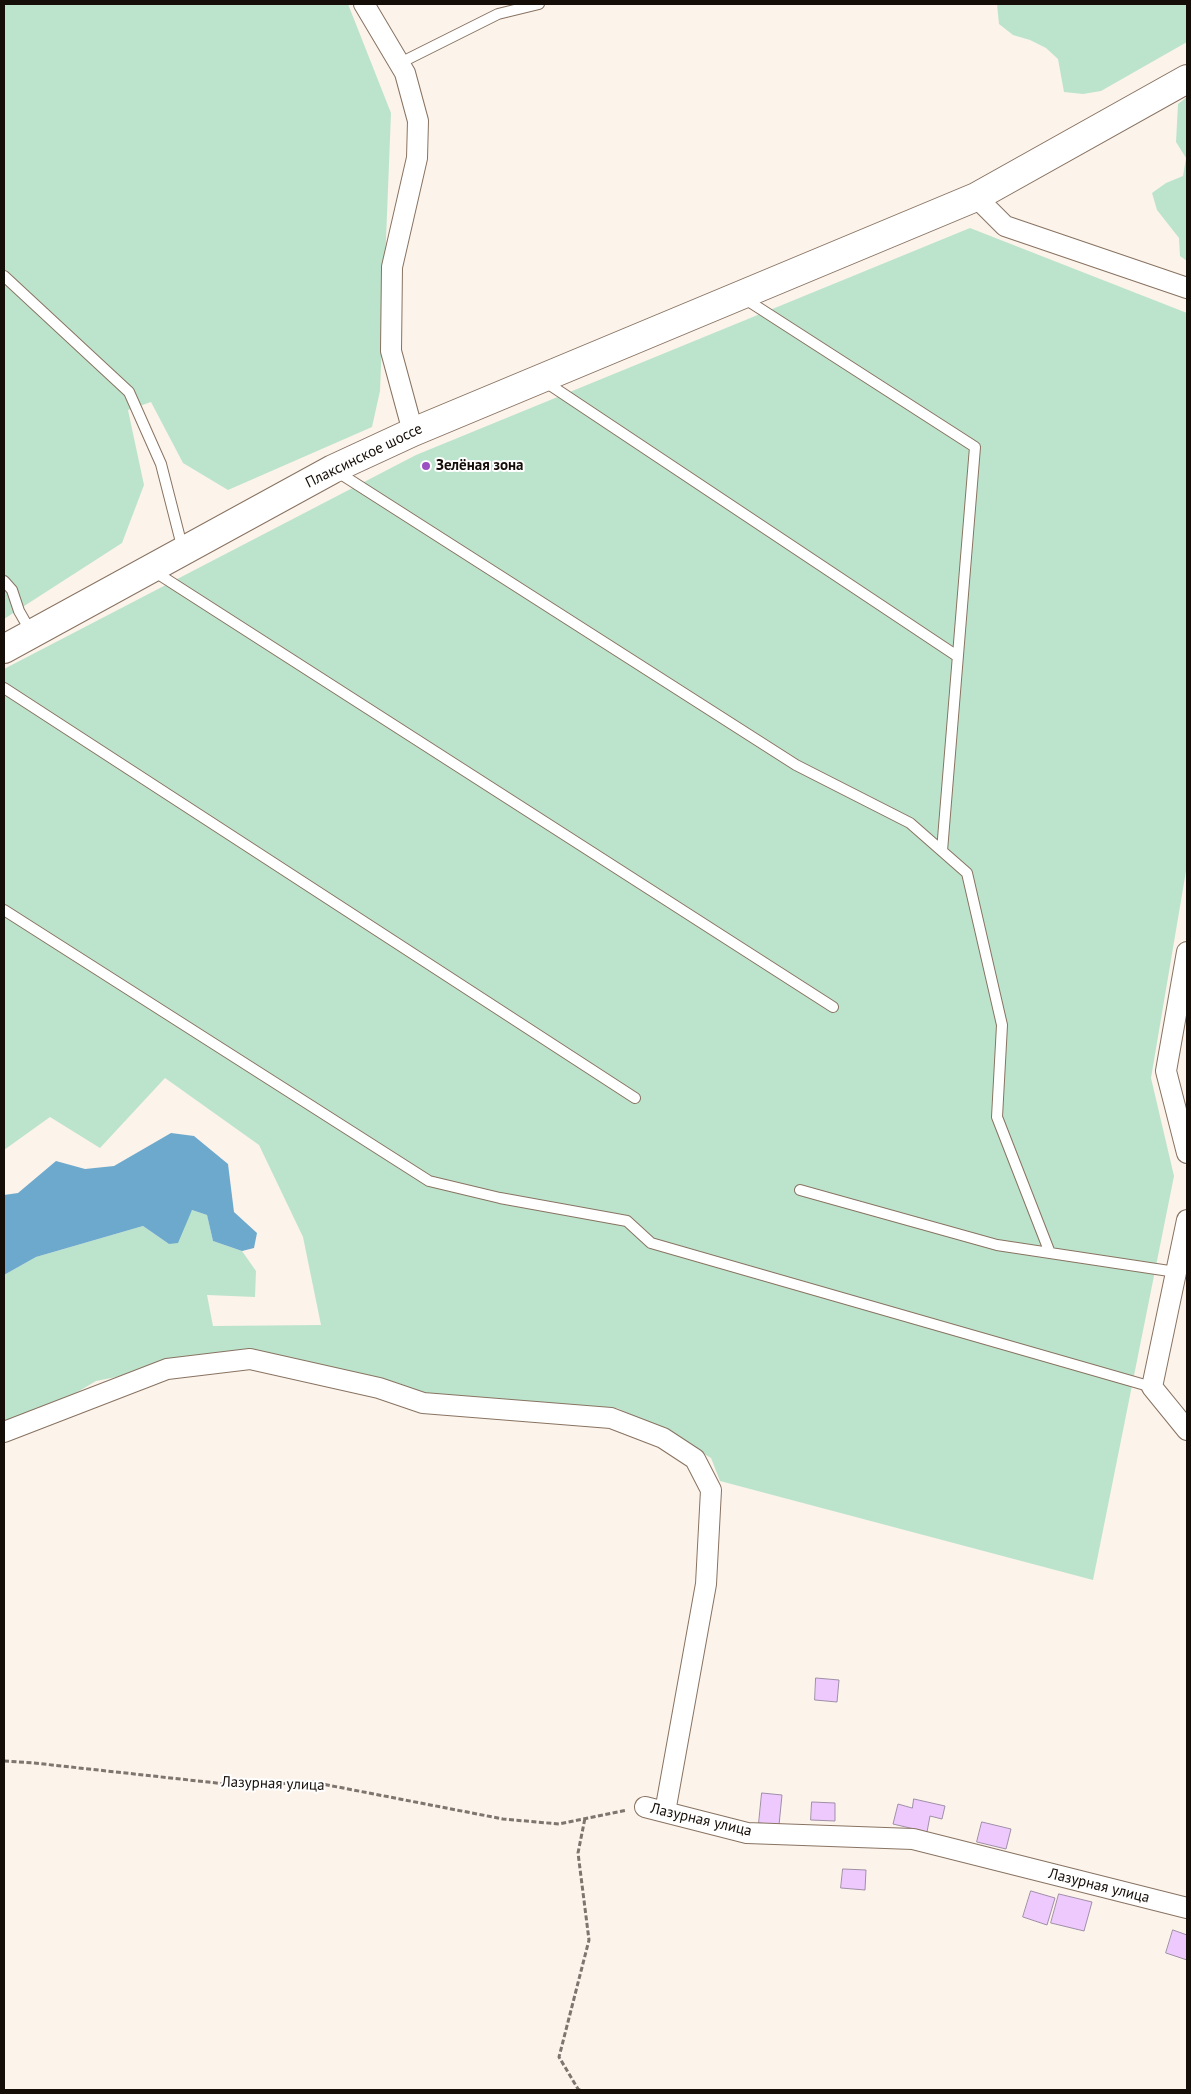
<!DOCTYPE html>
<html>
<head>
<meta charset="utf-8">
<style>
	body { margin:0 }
	#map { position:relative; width:1191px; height:2094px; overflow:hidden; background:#fcf3eb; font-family:"PT Sans",sans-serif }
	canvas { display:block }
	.frame { position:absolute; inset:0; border:5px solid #150d07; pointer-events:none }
</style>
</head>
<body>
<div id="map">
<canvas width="1191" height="2094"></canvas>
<div class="frame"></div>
</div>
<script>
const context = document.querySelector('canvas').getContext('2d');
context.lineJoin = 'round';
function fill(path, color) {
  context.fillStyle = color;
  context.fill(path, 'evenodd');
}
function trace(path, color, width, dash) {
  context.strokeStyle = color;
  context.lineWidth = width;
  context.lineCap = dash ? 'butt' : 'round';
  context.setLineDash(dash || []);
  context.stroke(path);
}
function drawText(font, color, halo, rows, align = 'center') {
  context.font = font + ' "PT Sans",sans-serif';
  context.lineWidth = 4;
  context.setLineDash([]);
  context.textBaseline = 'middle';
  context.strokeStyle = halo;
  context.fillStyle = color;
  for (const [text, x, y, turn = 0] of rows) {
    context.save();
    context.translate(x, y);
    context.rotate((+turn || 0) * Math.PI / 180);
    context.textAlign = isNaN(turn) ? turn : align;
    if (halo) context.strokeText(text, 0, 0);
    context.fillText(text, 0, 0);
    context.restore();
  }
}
const green = new Path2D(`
	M4 4H348L391 113 380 391 372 427 228 490 183 463 151 402 128 410 144 485 122 543 4 619Z
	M997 4H1187V42L1101 91 1083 94 1064 92 1058 59 1046 48 1030 40 1013 35 999 24Z
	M1187 97V261L1180 256 1179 238 1157 210 1152 193 1166 183 1183 176 1186 158 1176 142 1178 104Z
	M970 228 1187 313V865L1151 1078 1174 1176 1093 1580 720 1481 711 1458 669 1433 617 1408 446 1399 267 1353 231 1354 96 1381 57 1404 4 1423V1275L36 1257 143 1226 169 1244 192 1210 207 1215 213 1241 242 1251 256 1271 255 1297 207 1295 213 1326 321 1325 303 1237 259 1145 165 1078 100 1148 50 1117 4 1150V669L416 455Z`);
const water = new Path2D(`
	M171 1133 194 1136 228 1164 234 1212 257 1233 254 1248 242 1251 213 1241 207 1215 192 1210 178 1243 169 1244 143 1226 36 1257 4 1275V1195L18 1193 56 1161 85 1169 114 1166Z`);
const building = new Path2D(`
	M816 1678 839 1680 837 1702 815 1700Z
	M762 1793 782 1795 779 1825 759 1823Z
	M914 1799 945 1806 942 1819 930 1816 927 1832 893 1824 898 1804 912 1808Z
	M812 1802 835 1803V1821L811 1820Z
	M982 1822 1011 1829 1006 1849 977 1842Z
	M843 1869 866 1870 865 1890 841 1888Z
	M1031 1891 1055 1898 1047 1925 1023 1917Z
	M1059 1894 1092 1902 1084 1931 1051 1923Z
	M1173 1930 1187 1935V1960L1166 1953Z`);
const path = new Path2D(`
	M4 1761 34 1763 244 1786 312 1782 503 1819 559 1824 627 1810
	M580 2090 578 2089 559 2057 589 1940 578 1853 585 1818`);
const lane = new Path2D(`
	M400 63 498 14 539 4
	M4 276 129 392 161 464 183 550
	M742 297 975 447 942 851
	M544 381 957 656
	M336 471 796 765 910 823 967 873 1002 1025 997 1117 1050 1253
	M152 570 833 1007
	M4 581 12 590 19 611 31 632
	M4 688 635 1098
	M4 910 429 1181 500 1198 627 1221 651 1243 1152 1387
	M800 1190 997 1245 1176 1272`);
const street = new Path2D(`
	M364 4 405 73 418 121 417 158 392 267 391 351 413 432
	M976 197 1005 226 1187 288
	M1187 952 1166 1071 1187 1153
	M1187 1220 1152 1387 1187 1430
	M4 1432 167 1369 250 1359 379 1388 423 1403 611 1418 663 1438 695 1459 711 1490 706 1584 665 1812
	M645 1807 747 1833 913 1839 1187 1908`);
const secondary = new Path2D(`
	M4 649 333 469 413 432 976 197 1187 79`);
const markers = [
	[426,466,5,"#9c51c3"]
];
const streetNames = [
	["Плаксинское шоссе",364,456,-26],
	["Лазурная улица",273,1784,2],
	["Лазурная улица",701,1820,13],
	["Лазурная улица",1099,1886,14]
];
const poiNames = [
	["Зелёная зона",436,466]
];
fill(green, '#bce4cd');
fill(water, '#6da9cd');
fill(building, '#edc9fe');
trace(building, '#9f8fa6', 1);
trace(lane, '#887361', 12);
trace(street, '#887361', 22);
trace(secondary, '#887361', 30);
trace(path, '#7d756e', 3, [5, 2.5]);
trace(lane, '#fff', 10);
trace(street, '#fff', 20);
trace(secondary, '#fff', 28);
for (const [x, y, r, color] of markers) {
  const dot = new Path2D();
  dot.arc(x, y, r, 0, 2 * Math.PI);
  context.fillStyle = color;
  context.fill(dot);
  trace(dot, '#fff', 2);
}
drawText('15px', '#150d07', '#fff', streetNames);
drawText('bold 15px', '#150d07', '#fff', poiNames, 'left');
</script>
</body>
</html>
